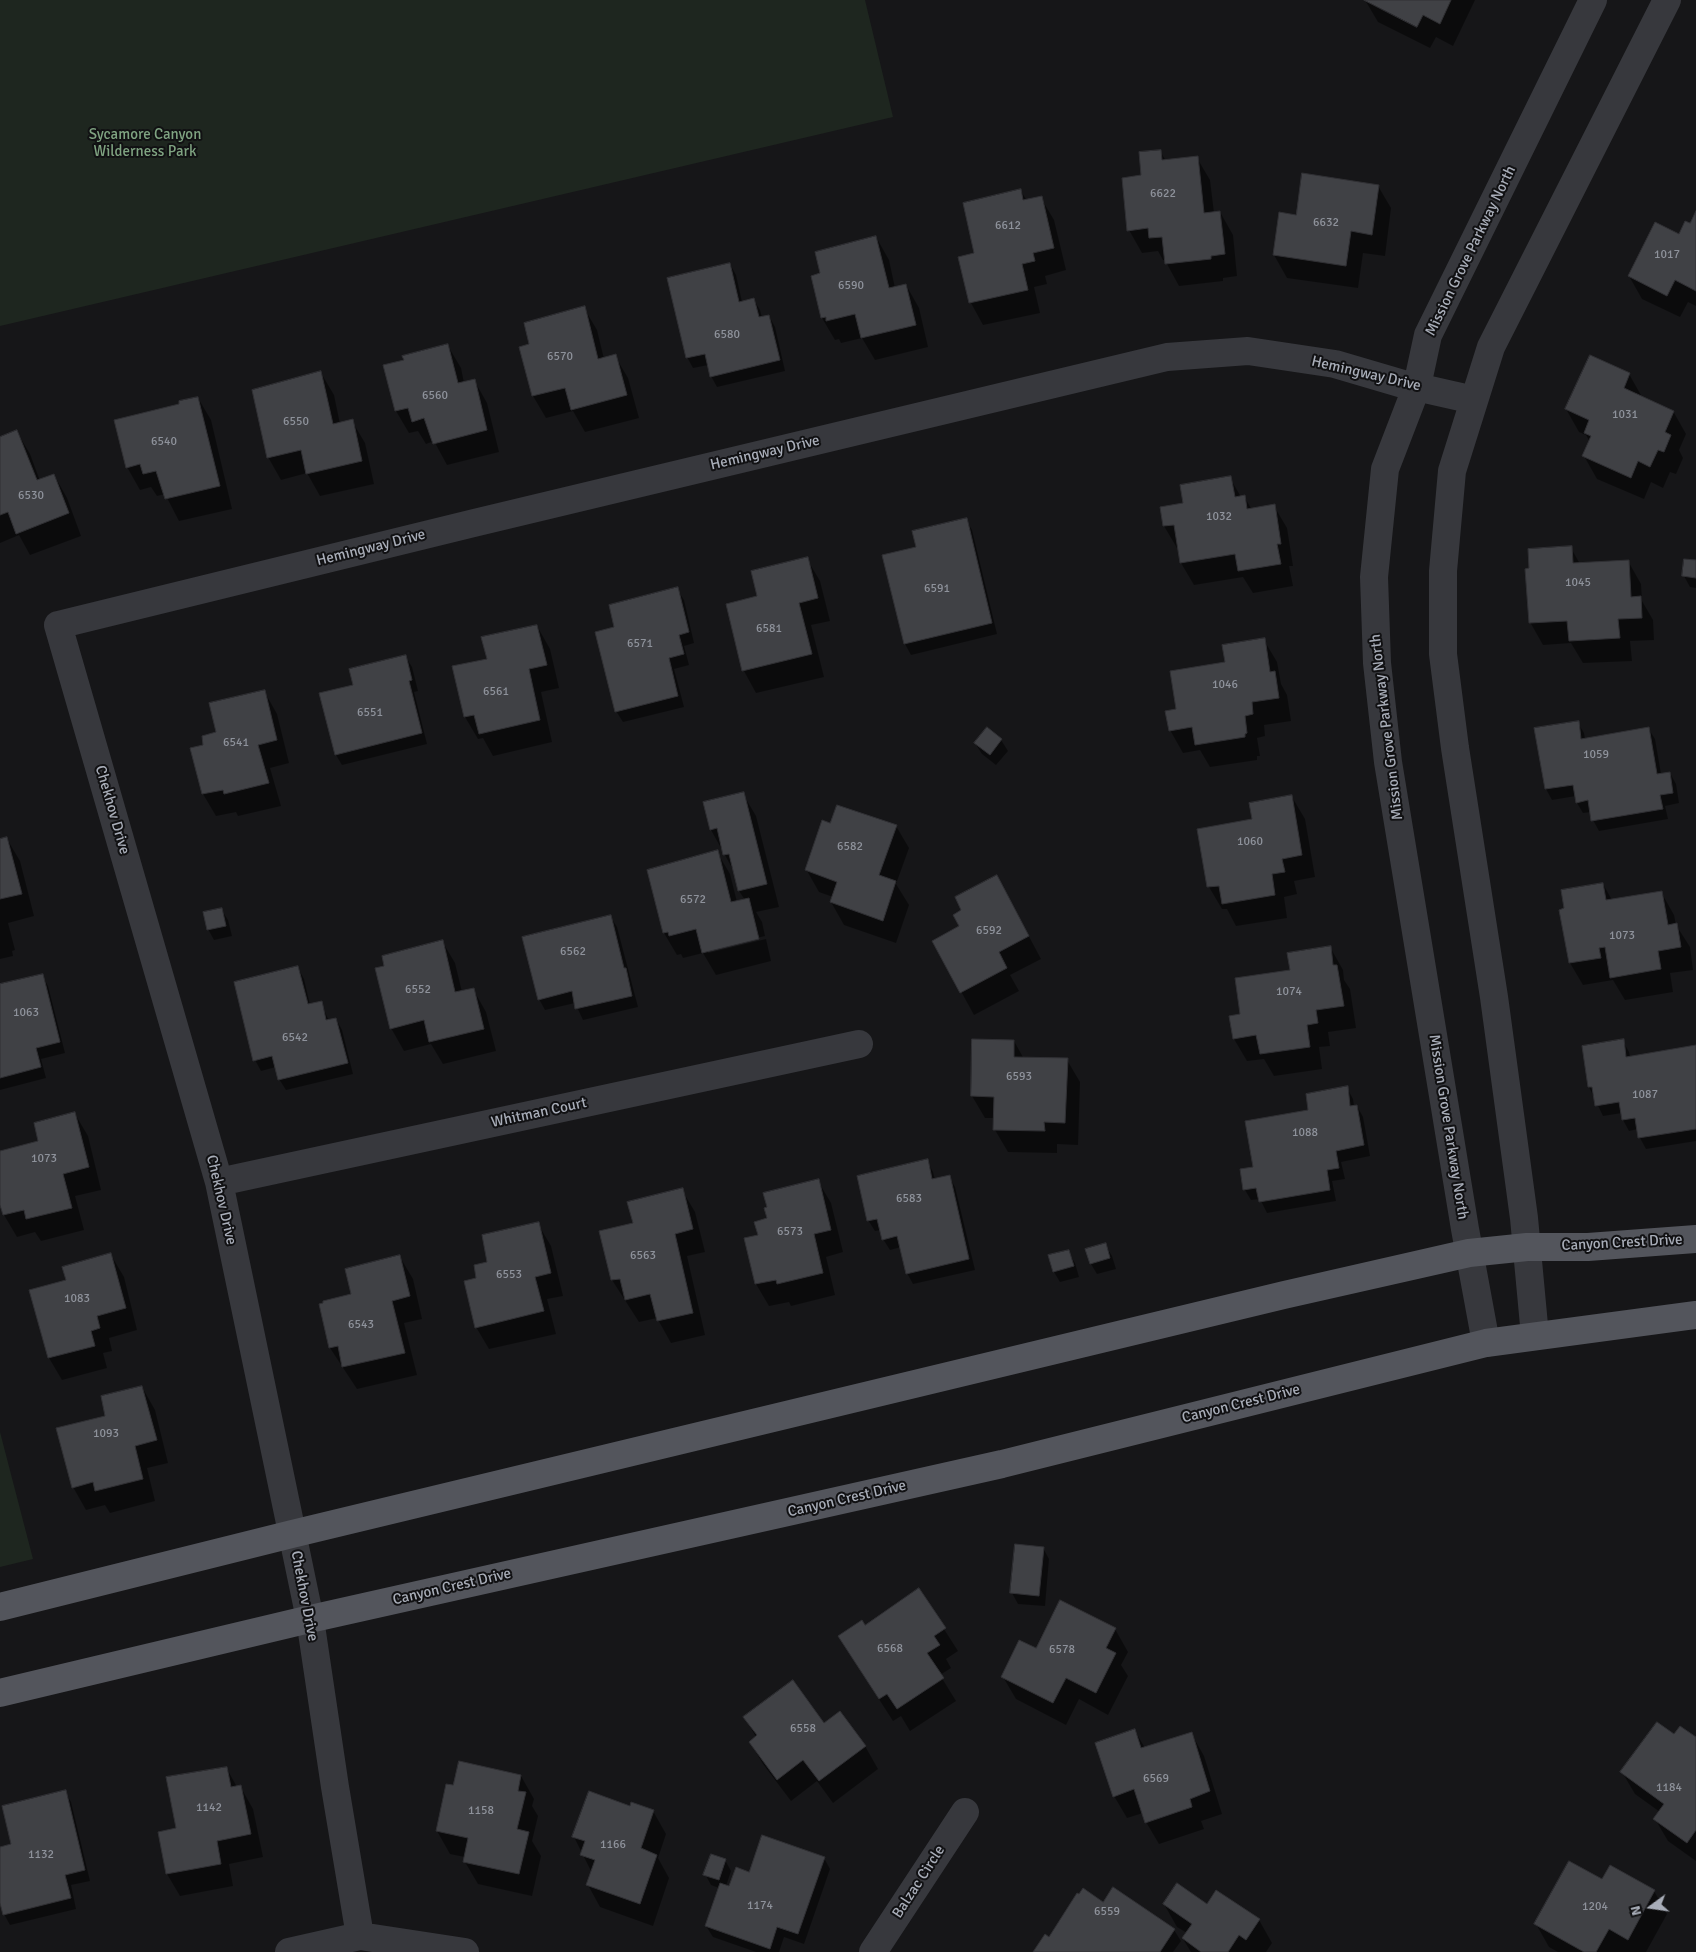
<!DOCTYPE html>
<html>
<head>
<meta charset="utf-8">
<style>
	body { margin:0 }
	#map { position:relative; width:1696px; height:1952px; overflow:hidden; background:#161618; font-family:Signika,sans-serif }
	canvas { display:block }
	.north { position:absolute; left:1626px; top:1882px; width:50px; height:50px; -webkit-text-stroke:4px #111113; paint-order:stroke; rotate:256deg; font-size:14px; font-weight:700; line-height:20px; text-align:center; color:#a8adb8 }
	.north::after { content:''; display:block; margin:auto; width:18px; height:22px; background:#a8adb8; clip-path:polygon(50% 0,100% 100%,50% 72%,0 100%) }
</style>
</head>
<body>
<div id="map">
<canvas width="1696" height="1952"></canvas>
<div class="north">N</div>
</div>
<script>
const context = document.querySelector('canvas').getContext('2d');
context.lineJoin = 'round';
function fill(path, color) {
  context.fillStyle = color;
  context.fill(path, 'evenodd');
}
function trace(path, color, width, dash) {
  context.strokeStyle = color;
  context.lineWidth = width;
  context.lineCap = dash ? 'butt' : 'round';
  context.setLineDash(dash || []);
  context.stroke(path);
}
function drawText(font, color, halo, rows, align = 'center') {
  context.font = font + ' Signika,sans-serif';
  context.lineWidth = 4;
  context.setLineDash([]);
  context.textBaseline = 'middle';
  context.strokeStyle = halo;
  context.fillStyle = color;
  for (const [text, x, y, turn = 0] of rows) {
    context.save();
    context.translate(x, y);
    context.rotate((+turn || 0) * Math.PI / 180);
    context.textAlign = isNaN(turn) ? turn : align;
    if (halo) context.strokeText(text, 0, 0);
    context.fillText(text, 0, 0);
    context.restore();
  }
}
const green = new Path2D(`
	M0 0H865L893 117 0 326Z
	M0 1432 33 1559 0 1567Z`);
const shadow = new Path2D(`
	M1365 0H1475L1453 46 1436 37 1430 48 1378 22Z
	M1160 151 1166 161 1197 158 1210 180 1214 213 1220 212 1233 235 1237 276 1223 278V281L1179 286 1167 264 1166 260H1163L1158 251 1142 253 1129 230 1142 176Z
	M1378 186 1391 208 1385 256 1363 253 1358 288 1287 278 1274 255 1297 216Z
	M1021 191 1027 201 1041 198 1054 220 1066 270 1045 276 1047 284 1034 287 1040 313 983 325 971 303 960 258 976 254Z
	M1696 214V306L1688 302 1680 317 1642 299 1629 276 1679 236 1690 225Z
	M876 237 889 260 895 288 906 285 919 308 928 347 875 360 862 338 841 343 839 339 835 340 822 318 813 276 821 274Z
	M730 264 736 275 742 302 754 300 760 310 762 318 769 316 775 327 785 371 717 387 711 376 708 365 693 368 687 357Z
	M584 308 597 330 604 359 615 356 628 378 639 418 585 432 573 411 546 418 533 396 530 345Z
	M448 346 461 368 464 383 474 380 487 403 499 452 447 465 434 441 426 444 418 431 409 433 396 411 405 361Z
	M321 373 334 395 340 424 352 421 365 443 374 484 320 496 307 473 281 480 268 457Z
	M1629 374 1642 397 1673 411 1686 434 1679 450 1683 458 1676 474 1670 472 1663 488 1651 482 1644 499 1597 479 1584 456 1590 442 1586 435 1579 432 1566 409Z
	M198 398 211 420 232 509 179 521 165 494 157 496 151 487 140 490 127 467 181 405Z
	M17 432 30 454 40 481 54 475 67 498 81 536 30 555 19 535 0 543V438Z
	M1230 478 1241 497 1244 496 1252 510 1274 506 1287 528 1293 566H1289L1293 586 1253 593 1243 577 1194 585 1181 563 1179 548H1177L1164 526Z
	M966 520 972 530 997 634 911 655 905 644 884 556 918 548Z
	M1571 548 1580 564 1628 561 1641 584 1642 601 1653 620 1654 640 1630 641 1632 661 1583 663 1571 643 1543 645 1530 622Z
	M807 559 820 581 830 621 811 625 824 677 756 693 744 671 727 605 759 597Z
	M1696 562V588L1690 587 1684 576Z
	M677 589 684 600 694 643 684 646 689 665 674 669 684 707 623 722 616 711V628Z
	M537 626 550 649 559 688 541 692 552 742 493 756 483 738 478 739 465 717 488 659Z
	M1264 640 1277 662 1281 684 1287 695 1291 721 1264 725 1265 736 1257 738 1260 756H1257V760L1210 767 1200 750 1183 753 1170 730 1226 663Z
	M405 656 412 667 418 691 414 692 427 744 342 765 336 755 355 685Z
	M264 691 277 714 289 763 270 768 281 806 238 816 236 812 216 816 203 794 192 749 205 746Z
	M1578 723 1584 733 1585 739 1648 728 1655 739 1661 774 1670 773 1676 784 1679 803 1665 806 1668 819 1599 831 1593 820 1591 812 1583 813 1577 803 1576 796 1552 800 1546 789 1536 729Z
	M987 729 1001 740 1008 751 996 765 982 754 975 743Z
	M743 794 756 816 779 907 756 912 762 922 765 936 708 950V953L766 939 771 961 716 975 703 953 683 958 681 954 677 955 664 933 649 871 717 852 730 874 737 902 745 900 739 891 736 875 711 830Z
	M1292 797 1305 819 1315 877 1294 881 1297 894 1284 897 1287 918 1236 926 1227 909H1222L1209 887 1198 830 1254 820Z
	M831 824 896 826 909 848 896 884 909 905 896 943 844 925 831 902 833 897 819 892 806 869Z
	M7 839 20 861 34 916 8 923 15 950 12 951 13 956 0 959V840Z
	M1603 884 1612 900 1661 892 1674 915 1676 925 1690 947 1693 970 1670 973 1673 992 1625 1000 1613 980 1583 985 1570 963Z
	M1009 899 1041 959 1010 975 1019 991 974 1015 934 942Z
	M221 909 228 920 232 936 214 940 208 929Z
	M610 916 617 927 638 1007 583 1020 575 1003 545 1010 539 999Z
	M442 941 455 963 462 992 473 989 486 1012 496 1051 443 1064 431 1044 404 1051 391 1028 386 967Z
	M1330 947 1343 970 1344 980 1350 989 1356 1028 1328 1032 1330 1046 1319 1047 1322 1069 1274 1076 1264 1059 1247 1061 1234 1039 1291 971Z
	M298 968 304 979 310 1005 321 1003 329 1021 336 1019 342 1030 353 1074 286 1090 279 1079 276 1067 261 1071 255 1060Z
	M42 975 48 986 65 1053 41 1059 46 1078 0 1090V986Z
	M1014 1041 1024 1059 1067 1060 1080 1082 1078 1145 1057 1144V1153L1008 1152 995 1130V1118H985L972 1096Z
	M1623 1041 1629 1052 1630 1057 1696 1049V1141L1646 1149 1640 1138 1638 1129 1629 1131 1623 1120 1622 1113 1603 1116 1589 1087Z
	M1347 1088 1353 1099 1354 1106H1357L1363 1117 1370 1156 1341 1162 1345 1179 1332 1181 1336 1201 1267 1213 1260 1199 1251 1200 1245 1190 1254 1168 1310 1111Z
	M75 1114 88 1136 101 1190 75 1196 84 1230 41 1241 35 1232 17 1237 4 1215 0 1200V1152L40 1142Z
	M927 1161 933 1172 935 1180 949 1176 955 1187 975 1270 913 1284 907 1273 901 1247 890 1250 883 1239 881 1230 875 1231 868 1220Z
	M818 1181 831 1203 843 1252 826 1257 835 1295 791 1306 789 1302 769 1306 756 1284 746 1239 759 1236Z
	M682 1190 695 1212 705 1252 687 1256 705 1335 671 1343 657 1318 639 1322 612 1280 634 1224Z
	M538 1224 551 1246 563 1296 547 1299 556 1334 489 1349 476 1327 478 1279 489 1263Z
	M1105 1245 1112 1256 1116 1269 1097 1274 1091 1264Z
	M1068 1252 1075 1263 1079 1277 1060 1282 1054 1272Z
	M111 1255 124 1277 137 1330 109 1338 112 1351 103 1353 107 1368 62 1380 49 1358 68 1281Z
	M400 1257 413 1279 422 1319 404 1323 417 1375 357 1389 330 1348 320 1305 353 1295Z
	M142 1387 155 1410 168 1463 147 1468 155 1501 110 1513 105 1505 86 1510 73 1487 106 1417Z
	M1043 1548 1049 1559 1045 1606 1018 1604 1012 1593Z
	M919 1590 958 1651 946 1659 951 1668 940 1675 956 1701 910 1731 901 1716 893 1721 839 1637 865 1627Z
	M1115 1629 1128 1652 1121 1665 1128 1676 1108 1715 1079 1699 1066 1725 1016 1699 1003 1677 1037 1650Z
	M745 1718 824 1724 865 1746 878 1769 833 1803 817 1781 791 1801 763 1764 750 1742 756 1737Z
	M1135 1731 1145 1748 1191 1733 1204 1756 1222 1814 1201 1821 1204 1829 1159 1844 1146 1822 1143 1813 1127 1818 1114 1796Z
	M1674 1736 1696 1739V1861L1668 1841 1655 1819 1660 1812 1635 1794 1622 1772Z
	M227 1769 237 1787 240 1786 253 1809 263 1857 229 1864 233 1886 180 1896 167 1874 160 1833 178 1829Z
	M521 1776 534 1799 532 1806 538 1816 532 1841 541 1856 532 1896 478 1884 465 1862V1857L450 1854 437 1831Z
	M65 1792 71 1802 90 1881 71 1885 76 1909 10 1925 4 1914 0 1898V1848L12 1845Z
	M631 1807 653 1811 666 1834 658 1858 669 1878 653 1926 600 1907 588 1885 592 1873 574 1837Z
	M824 1858 830 1869 804 1944 784 1937 779 1952H756L713 1937 706 1926 719 1888 711 1885 705 1874 725 1860 731 1871 726 1886 730 1888 750 1873Z
	M1603 1881 1654 1891 1667 1914 1646 1952H1558L1549 1947 1536 1924Z
	M1113 1889 1174 1930 1181 1941 1173 1952H1034L1050 1939 1103 1904Z
	M1164 1904 1207 1905 1259 1920 1272 1943 1266 1952H1191L1183 1939 1187 1933 1177 1927Z`);
const building = new Path2D(`
	M1364 0H1451L1440 24 1423 15 1417 27Z
	M1161 150 1162 160 1198 156 1204 213 1220 211 1225 254 1211 256V259L1165 264 1162 237 1149 238 1148 228 1127 231 1122 178 1141 175 1139 152Z
	M1302 173 1379 185 1372 235 1351 231 1346 266 1273 255 1279 212 1296 215Z
	M1021 189 1023 200 1042 196 1054 248 1033 253 1035 261 1022 264 1028 290 969 303 958 257 974 253 963 203Z
	M1696 211V291L1675 280 1667 296 1628 276 1655 222 1679 234 1685 221 1690 223Z
	M876 236 889 288 906 284 916 325 861 338 855 314 826 321V317L821 318 811 276 820 273 815 252Z
	M730 263 739 302 754 298 759 317 769 315 780 360 710 377 705 354 686 358 667 278Z
	M585 306 598 359 616 354 627 395 571 410 565 388 532 396 519 347 529 344 524 323Z
	M448 344 458 383 475 379 487 430 433 444 424 418 412 422 408 408 395 411 383 365 404 360 402 356Z
	M1590 355 1630 373 1624 388 1674 411 1665 432 1671 435 1664 452 1658 450 1650 467 1638 461 1631 478 1582 456 1591 436 1584 433 1589 420 1565 409Z
	M321 371 333 424 353 419 362 461 306 474 301 450 267 458 252 390Z
	M198 397 220 486 165 499 156 471 143 474 140 464 126 468 114 420 179 404V401Z
	M17 430 37 480 54 474 69 513 16 534 8 512 0 515V437Z
	M1231 476 1235 497 1245 495 1247 509 1275 504 1281 544H1277L1281 564 1238 571 1235 554 1180 563 1174 525 1163 526 1160 507 1183 503 1180 485Z
	M967 518 992 623 904 644 882 555 916 547 912 531Z
	M1572 546 1573 563 1629 560 1631 597 1641 596 1642 618 1618 619 1620 638 1569 641 1567 621 1529 623 1525 569 1529 568 1528 549Z
	M808 557 818 598 799 603 812 654 742 671 726 604 757 596 751 571Z
	M1684 559 1696 560V578L1682 576Z
	M678 587 689 632 679 635 684 654 669 658 678 696 615 712 595 632 614 627 609 605Z
	M537 625 547 665 529 669 540 720 479 734 474 715 464 717 452 666 487 659 481 637Z
	M1265 638 1270 672 1275 671 1279 698 1252 702 1253 714 1245 716 1247 733 1245 734V737L1195 745 1192 727 1169 731 1165 711 1176 709 1170 671 1225 662 1222 645Z
	M406 655 412 680 409 681 422 733 335 755 319 693 353 685 349 669Z
	M265 690 277 740 258 745 269 783 224 794 223 790 202 794 190 748 203 745 202 736 216 732 209 703Z
	M1579 721 1581 739 1649 727 1657 774 1670 772 1673 793 1660 795 1663 809 1591 821 1588 800 1576 803 1573 785 1545 789 1534 728Z
	M987 727 1002 739 990 755 974 743Z
	M744 792 767 884 738 891 729 854 723 855 717 828 710 830 703 802Z
	M1292 795 1302 855 1282 859 1285 872 1272 874 1275 895 1222 904 1219 886 1207 887 1197 829 1252 819 1249 803Z
	M837 805 897 825 879 875 896 881 883 921 830 902 837 882 805 870 822 820 830 823Z
	M7 837 22 894 0 899V839Z
	M718 850 731 902 749 898 759 939 702 953 696 929 669 936 668 932 663 933 647 870Z
	M997 875 1029 936 999 952 1007 968 960 993 932 941 959 926 953 915 961 910 955 897Z
	M1603 883 1606 900 1662 891 1668 925 1677 923 1681 947 1658 951 1661 969 1610 978 1605 947 1599 948 1601 958 1569 963 1559 910 1564 908 1561 890Z
	M222 908 226 926 207 930 203 912Z
	M611 915 624 968H626L632 996 575 1009 572 991 538 1000 522 937Z
	M443 940 455 992 474 988 484 1029 429 1042 424 1020 390 1029 375 968 384 966 382 956Z
	M1331 946 1333 965H1337L1344 1006 1316 1010 1318 1023 1307 1025 1310 1047 1260 1054 1256 1035 1233 1039 1229 1016 1240 1014 1235 978 1290 970 1287 953Z
	M298 966 308 1004 322 1001 326 1020 336 1018 348 1063 278 1080 272 1056 253 1061 234 982Z
	M43 974 60 1042 36 1048 41 1067 0 1078V984Z
	M972 1039 1014 1040V1057L1068 1058 1065 1123 1044 1122 1045 1131 993 1130 994 1097 971 1096Z
	M1624 1039 1626 1057 1696 1045V1129L1638 1138 1635 1118 1622 1120 1619 1102 1595 1106 1592 1087H1588L1582 1046Z
	M1348 1086 1350 1106 1357 1105 1364 1145 1336 1151 1339 1168 1327 1170 1330 1190 1259 1202 1256 1188 1243 1190 1240 1169 1253 1167 1245 1121 1308 1110 1306 1094Z
	M75 1112 89 1167 63 1174 72 1208 26 1219 24 1210 3 1215 0 1205V1151L38 1141 34 1123Z
	M928 1159 932 1179 950 1175 969 1259 906 1274 897 1236 882 1240 877 1219 867 1221 857 1176Z
	M819 1179 831 1230 814 1234 823 1273 777 1284 776 1280 755 1284 744 1238 758 1235 754 1222 767 1218 764 1208 767 1207 763 1193Z
	M683 1188 693 1229 675 1234 693 1313 657 1321 650 1294 625 1300 620 1279 611 1280 599 1231 633 1223 627 1202Z
	M539 1222 551 1273 535 1277 544 1311 475 1328 464 1281 476 1278 474 1265 487 1262 482 1235Z
	M1106 1243 1110 1258 1090 1264 1085 1249Z
	M1069 1250 1074 1266 1053 1272 1048 1255Z
	M111 1253 126 1308 97 1316 100 1328 91 1331 95 1346 48 1358 29 1290 66 1280 62 1267Z
	M400 1255 410 1296 392 1301 405 1353 342 1367 338 1346 329 1348 319 1304 323 1303V1301L351 1294 345 1269Z
	M142 1386 157 1440 135 1446 143 1479 95 1491 93 1482 72 1488 56 1428 105 1416 101 1396Z
	M1015 1544 1044 1547 1039 1596 1010 1593Z
	M919 1588 946 1628 934 1636 940 1645 927 1653 944 1678 897 1709 887 1694 879 1699 838 1636 862 1620 865 1625Z
	M1060 1600 1116 1628 1106 1648 1116 1653 1096 1693 1066 1678 1053 1703 1001 1677 1019 1640 1036 1648Z
	M793 1680 824 1723 840 1711 866 1746 819 1781 803 1760 777 1780 749 1742 757 1735 743 1717Z
	M1657 1722 1674 1734 1680 1726 1696 1737V1830L1687 1843 1653 1819 1664 1804 1620 1772Z
	M1135 1729 1141 1748 1192 1732 1210 1791 1190 1799 1192 1807 1145 1823 1134 1789 1113 1797 1095 1743Z
	M459 1761 521 1775 518 1791 526 1792 517 1829 529 1832 519 1874 463 1862 468 1838 436 1831 446 1784 453 1785Z
	M227 1767 231 1787 241 1785 251 1834 217 1841 221 1864 166 1874 158 1832 176 1828 166 1777Z
	M66 1790 85 1870 65 1875 71 1898 3 1915 0 1903V1847L11 1844 2 1806Z
	M589 1791 630 1806 631 1802 654 1810 641 1848 657 1855 640 1904 586 1885 595 1860 580 1855 585 1841 572 1837Z
	M762 1835 825 1857 798 1934 777 1927 770 1949 705 1926 720 1883 729 1886 736 1867 749 1872Z
	M711 1854 726 1859 719 1880 703 1875Z
	M1569 1861 1602 1879 1610 1865 1655 1890 1628 1940 1609 1929 1596 1952H1584L1534 1924Z
	M1177 1883 1207 1904 1216 1890 1260 1919 1246 1940 1239 1935 1228 1952H1201L1182 1938 1192 1924 1163 1904Z
	M1113 1887 1175 1929 1160 1952H1033L1045 1934 1049 1937 1077 1893 1079 1894 1083 1888 1103 1902Z`);
const minor = new Path2D(`
	M219 1182 859 1044
	M1535 1336 1524 1218 1494 997 1455 748 1443 654V571L1452 471 1491 347 1667 0
	M1486 1343 1465 1229 1388 762 1377 663 1374 577 1385 469 1417 386 1428 335 1593 0
	M360 1936 335 1787 310 1619 219 1182 58 625 474 523 1167 357 1248 351 1335 364 1403 384 1474 400
	M289 1952 360 1936 465 1952
	M873 1952 965 1812`);
const major = new Path2D(`
	M0 1607 292 1534 1284 1295 1469 1253 1527 1247H1588L1696 1239
	M0 1693 310 1619 1002 1464 1486 1343 1696 1315`);
const numberNames = [
	["6622",1163,194],
	["6632",1326,223],
	["6612",1008,226],
	["1017",1667,255],
	["6590",851,286],
	["6580",727,335],
	["6570",560,357],
	["6560",435,396],
	["1031",1625,415],
	["6550",296,422],
	["6540",164,442],
	["6530",31,496],
	["1032",1219,517],
	["1045",1578,583],
	["6591",937,589],
	["6581",769,629],
	["6571",640,644],
	["1046",1225,685],
	["6561",496,692],
	["6551",370,713],
	["6541",236,743],
	["1059",1596,755],
	["1060",1250,842],
	["6582",850,847],
	["6572",693,900],
	["6592",989,931],
	["1073",1622,936],
	["6562",573,952],
	["6552",418,990],
	["1074",1289,992],
	["1063",26,1013],
	["6542",295,1038],
	["6593",1019,1077],
	["1087",1645,1095],
	["1088",1305,1133],
	["1073",44,1159],
	["6583",909,1199],
	["6573",790,1232],
	["6563",643,1256],
	["6553",509,1275],
	["1083",77,1299],
	["6543",361,1325],
	["1093",106,1434],
	["6568",890,1649],
	["6578",1062,1650],
	["6558",803,1729],
	["6569",1156,1779],
	["1184",1669,1788],
	["1142",209,1808],
	["1158",481,1811],
	["1166",613,1845],
	["1132",41,1855],
	["1174",760,1906],
	["1204",1595,1907],
	["6559",1107,1912]
];
const parkNames = [
	["Sycamore Canyon",145,135],
	["Wilderness Park",145,152]
];
const streetNames = [
	["Mission Grove Parkway North",1471,251,-64],
	["Hemingway Drive",1366,374,13],
	["Hemingway Drive",765,453,-13],
	["Hemingway Drive",371,548,-14],
	["Mission Grove Parkway North",1387,727,-97],
	["Chekhov Drive",112,810,74],
	["Whitman Court",539,1113,-12],
	["Mission Grove Parkway North",1448,1127,81],
	["Chekhov Drive",221,1200,77],
	["Canyon Crest Drive",1622,1243,-3],
	["Canyon Crest Drive",1241,1404,-14],
	["Canyon Crest Drive",847,1499,-13],
	["Canyon Crest Drive",452,1587,-13],
	["Chekhov Drive",304,1596,79],
	["Balzac Circle",919,1882,-57]
];
fill(green, '#1e261f');
fill(shadow, '#0007');
fill(building, '#404145');
trace(building, '#303034', 1);
trace(minor, '#37383d', 28);
trace(major, '#53555c', 28);
drawText('12px', '#8e929b', null, numberNames);
drawText('15px', '#7fa381', '#111113', parkNames);
drawText('15px', '#a8adb8', '#111113', streetNames);
</script>
</body>
</html>
